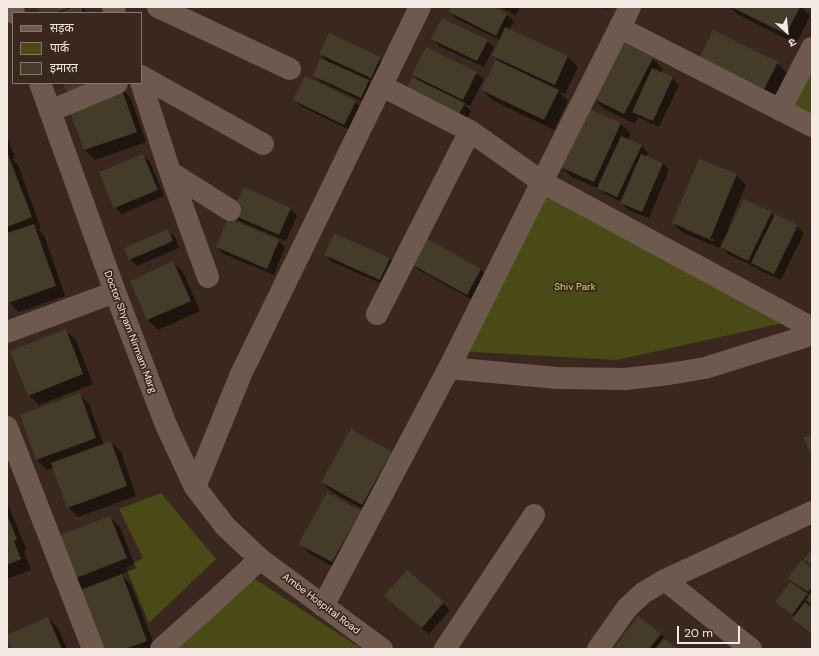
<!DOCTYPE html>
<html>
<head>
<meta charset="utf-8">
<style>
	body { margin:0 }
	#map { position:relative; width:819px; height:656px; overflow:hidden; background:#3a281e; font-family:"DM Sans","Noto Sans Devanagari",sans-serif }
	canvas { display:block }
	.frame { position:absolute; inset:0; border:8px solid #f5e9e3; pointer-events:none }
	.legend { position:absolute; left:12px; top:12px; width:130px; height:72px; box-sizing:border-box; background:#3a281e; border:1px solid #85756d; margin:0; padding:5px 7px; list-style:none; font-size:12px; color:#f5e9e3 }
	.legend li { display:flex; align-items:center; gap:8px; height:20px }
	.legend b { width:20px; border:1px solid #85756d }
	.north { position:absolute; left:767px; top:12px; width:40px; height:40px; -webkit-text-stroke:3px #3a281e; paint-order:stroke; rotate:153deg; font-size:11px; font-weight:700; line-height:16px; text-align:center; color:#f5e9e3 }
	.north::after { content:''; display:block; margin:auto; width:14px; height:18px; background:#f5e9e3; clip-path:polygon(50% 0,100% 100%,50% 72%,0 100%) }
	.scale { position:absolute; left:677px; top:626px; width:63px; height:18px; box-sizing:border-box; border:2px solid #f5e9e3; border-top:0; padding-left:5px; font-size:12px; line-height:14px; white-space:nowrap; color:#f5e9e3; -webkit-text-stroke:3px #3a281e; paint-order:stroke }
</style>
</head>
<body>
<div id="map">
<canvas width="819" height="656"></canvas>
<div class="frame"></div>
<ul class="legend">
<li><b style="height:5px;background:#6d594e"></b>सड़क</li>
<li><b style="height:11px;background:#494a15"></b>पार्क</li>
<li><b style="height:11px;background:#453b29"></b>इमारत</li>
</ul>
<div class="north">उ</div>
<div class="scale">20 m</div>
</div>
<script>
const context = document.querySelector('canvas').getContext('2d');
context.lineJoin = 'round';
function fill(path, color) {
  context.fillStyle = color;
  context.fill(path, 'evenodd');
}
function trace(path, color, width, dash) {
  context.strokeStyle = color;
  context.lineWidth = width;
  context.lineCap = dash ? 'butt' : 'round';
  context.setLineDash(dash || []);
  context.stroke(path);
}
function drawText(font, color, halo, rows, align = 'center') {
  context.font = font + ' "DM Sans",sans-serif';
  context.lineWidth = 3.5;
  context.setLineDash([]);
  context.textBaseline = 'middle';
  context.strokeStyle = halo;
  context.fillStyle = color;
  for (const [text, x, y, turn = 0] of rows) {
    context.save();
    context.translate(x, y);
    context.rotate((+turn || 0) * Math.PI / 180);
    context.textAlign = isNaN(turn) ? turn : align;
    if (halo) context.strokeText(text, 0, 0);
    context.fillText(text, 0, 0);
    context.restore();
  }
}
const green = new Path2D(`
	M812 34V117L779 99Z
	M546 191 792 321 617 360 456 351Z
	M161 493 216 559 149 623 126 568 143 558 119 509Z
	M252 577 362 649H170Z`);
const shadow = new Path2D(`
	M39 7H82L87 13H41Z
	M452 7H491L507 15 514 21 509 30 568 57 578 67 565 94 559 92 568 101 554 130 492 100 482 90 500 63 493 55 500 40 457 19 450 12Z
	M500 7H520L516 15Z
	M601 7H607L606 10Z
	M730 7H801L810 16 796 44 737 14Z
	M329 34 381 58 388 65 378 84 367 79 375 88 368 104 321 82 314 75 329 63 320 54Z
	M433 39 487 41 494 47 484 67 439 46Z
	M622 43 653 59 663 69 661 73 672 78 679 85 659 127 640 118 638 117 635 124 603 108 593 98Z
	M427 48 477 73 484 79 470 106 463 103 471 111 464 124 413 75Z
	M777 63 787 73 774 100 710 69Z
	M305 77 356 102 363 109 351 131 301 106 294 100Z
	M121 88 131 98 146 142 95 160 85 150Z
	M588 109 621 124 631 134 628 140 641 146 648 153 646 157 663 163 669 170 649 218 628 210 622 203V202L605 194 601 190 572 177 561 167Z
	M7 136 15 158 12 159 18 165 41 228 38 229 44 235 65 296 19 312 9 302 7 297Z
	M143 155 150 162 164 196 122 214 115 207Z
	M736 175 746 185 728 228 730 229 771 213 775 217 797 226 804 233 781 280 759 270 755 266V267L728 254 721 247 720 248 683 233 673 223ZM684 227 715 240 714 242 684 229Z
	M244 188 291 209 297 216 286 241 239 221 233 214Z
	M168 230 175 237 179 248 137 266 130 259Z
	M335 234 390 259 397 265 387 286 332 262 325 255Z
	M424 238 481 270 488 276 474 301 417 269 410 263Z
	M278 241 285 247 274 275 224 254 217 247Z
	M173 262 183 272 200 311 158 330 148 320 131 281Z
	M65 330 76 340 93 384 39 405 29 395Z
	M79 394 89 404 104 445 111 442 121 452 136 496 78 517 68 507 54 467 47 470 37 460 21 416Z
	M392 453 402 463 372 514 332 492 322 482Z
	M327 494 370 522 342 572 309 553 299 543Z
	M7 502 26 549 24 551 31 570 7 579Z
	M110 517 120 527 136 568 121 574 131 585 156 649H98L83 590 72 579Z
	M812 569V605L810 607 812 608V634L800 626 794 619 795 617 783 608 776 602 791 583 809 597 810 595 796 584 790 577Z
	M407 571 450 610 429 634 392 602Z
	M48 618 58 628 67 649H12L7 636Z
	M661 634 676 649H614Z`);
const building = new Path2D(`
	M38 7H71L56 13H40Z
	M74 7H81L83 13H59Z
	M451 7H494L507 14 496 36 449 12Z
	M731 7H800L786 34Z
	M442 18 488 40 477 61 431 39Z
	M505 27 568 56 555 85 492 56Z
	M713 30 778 62 763 91 699 59Z
	M329 33 381 57 371 78 319 54Z
	M621 41 653 58 624 114 592 98Z
	M426 47 477 72 463 100 412 75Z
	M320 58 369 80 361 98 313 76Z
	M496 60 559 90 544 120 481 90Z
	M652 68 673 77 653 121 632 112Z
	M305 76 356 101 344 125 293 100Z
	M412 77 465 103 457 118 405 92Z
	M63 83H97L68 96Z
	M121 87 137 132 84 150 68 106Z
	M587 108 621 123 594 182 560 167Z
	M621 136 642 145 617 197 597 188Z
	M7 152 32 217 7 227Z
	M143 154 158 190 114 208 99 172Z
	M641 154 663 163 642 212 620 203Z
	M699 159 737 174 710 239 672 223Z
	M244 187 291 208 279 235 231 214Z
	M744 199 772 212 748 261 720 247Z
	M775 214 798 225 774 274 751 263Z
	M228 218 279 240 267 269 216 247Z
	M34 224 56 286 8 303 7 300V233Z
	M168 229 173 241 129 260 124 248Z
	M334 233 390 258 380 280 324 255Z
	M424 237 481 269 467 295 409 263Z
	M173 261 191 301 147 320 130 281Z
	M66 329 83 374 28 396 10 351Z
	M80 393 96 438 36 460 20 415Z
	M351 429 392 452 362 505 321 482Z
	M812 434V454L803 438Z
	M111 441 127 486 67 508 51 463Z
	M327 493 361 511 332 562 298 544Z
	M7 515 17 539 14 541 21 559 7 565Z
	M110 516 127 558 71 580 55 537Z
	M812 549V565L804 559Z
	M802 560 812 568V587L808 592 788 578Z
	M407 570 444 602 422 628 384 596Z
	M122 574 147 641 125 649H96L75 592Z
	M790 582 807 594 792 615 775 602Z
	M812 591V605L806 600Z
	M805 602 812 607V634L792 619Z
	M638 616 661 634 649 649H613Z
	M48 617 62 649H11L7 639V635Z
	M664 638 678 649H655Z`);
const minor = new Path2D(`
	M113 7 115 13
	M158 7 290 69
	M620 28 812 126
	M141 76 263 144
	M141 82 170 172 208 277
	M382 86 470 131 542 182 812 328
	M780 110 812 48
	M50 111 117 83
	M170 172 230 210
	M377 314 470 131
	M7 332 115 292
	M449 368 557 378 625 379 669 374 705 368 801 338 812 334
	M7 427 93 649
	M195 487 241 374 420 7
	M665 580 751 649
	M323 606 449 368 542 182 630 7
	M445 649 534 515
	M598 649 627 608 643 593 665 580 812 512`);
const tertiary = new Path2D(`
	M12 7 14 13
	M40 83 115 292 166 425 195 487 225 526 260 559 382 649
	M161 649 218 598 260 559`);
const parkNames = [
	["Shiv Park",575,287]
];
const streetNames = [
	["Doctor Shyam Nirmam Marg",130,332,69],
	["Ambe Hospital Road",321,604,37]
];
fill(green, '#494a15');
fill(shadow, '#0007');
fill(building, '#453b29');
trace(minor, '#6d594e', 22);
trace(tertiary, '#6d594e', 22);
drawText('10px', '#d7d965', '#3a281e', parkNames);
drawText('10px', '#f5e9e3', '#3a281e', streetNames);
</script>
</body>
</html>
